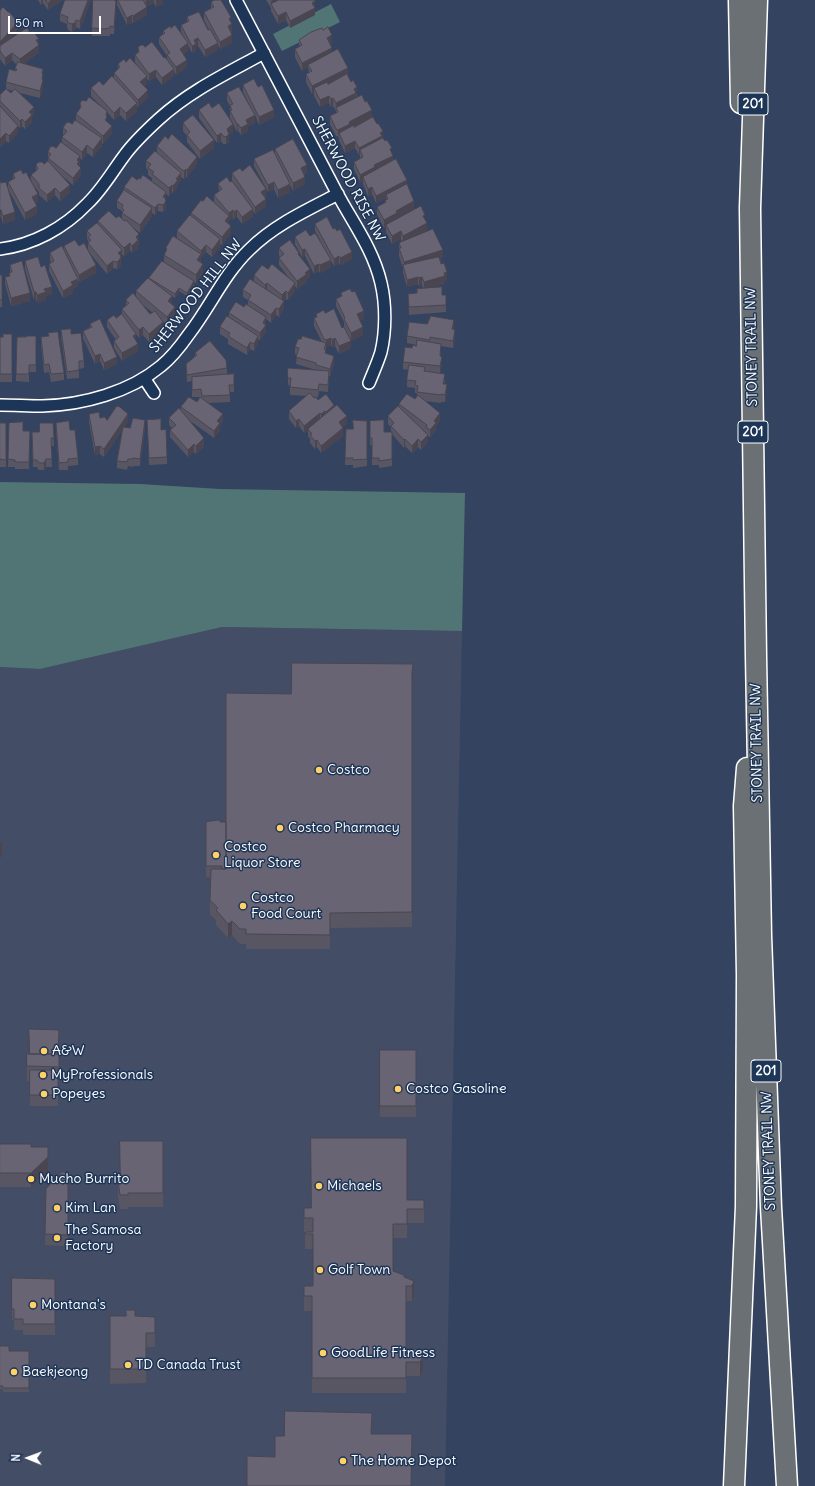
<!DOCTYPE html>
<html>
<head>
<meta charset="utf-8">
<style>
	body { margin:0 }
	#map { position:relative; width:815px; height:1486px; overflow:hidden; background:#344360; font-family:Delius,sans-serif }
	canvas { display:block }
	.north { position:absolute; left:8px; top:1438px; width:40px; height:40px; -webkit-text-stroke:3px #1d3557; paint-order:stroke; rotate:271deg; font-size:11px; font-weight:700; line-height:16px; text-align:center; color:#fff }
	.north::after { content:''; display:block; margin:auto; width:14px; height:18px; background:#fff; clip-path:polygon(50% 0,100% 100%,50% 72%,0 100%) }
	.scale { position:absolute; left:8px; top:16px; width:93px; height:18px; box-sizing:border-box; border:2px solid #fff; border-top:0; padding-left:5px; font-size:12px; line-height:14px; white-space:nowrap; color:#fff; -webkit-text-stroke:3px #1d3557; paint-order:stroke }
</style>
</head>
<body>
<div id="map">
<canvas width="815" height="1486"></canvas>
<div class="north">N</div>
<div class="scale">50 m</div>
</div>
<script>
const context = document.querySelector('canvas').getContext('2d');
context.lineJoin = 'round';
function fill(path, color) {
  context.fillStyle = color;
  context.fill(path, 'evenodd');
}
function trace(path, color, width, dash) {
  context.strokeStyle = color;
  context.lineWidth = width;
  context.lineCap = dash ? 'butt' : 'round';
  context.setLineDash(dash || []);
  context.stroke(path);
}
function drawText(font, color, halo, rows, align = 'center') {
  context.font = font + ' Delius,sans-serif';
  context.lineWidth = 3;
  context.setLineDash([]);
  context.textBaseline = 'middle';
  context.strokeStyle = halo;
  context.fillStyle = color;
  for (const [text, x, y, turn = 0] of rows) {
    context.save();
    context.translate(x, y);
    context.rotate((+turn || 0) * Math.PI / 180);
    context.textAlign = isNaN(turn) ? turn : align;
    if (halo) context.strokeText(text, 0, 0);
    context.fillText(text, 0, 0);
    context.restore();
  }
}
const built = new Path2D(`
	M222 627 462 631 445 1486H0V667L40 669Z`);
const green = new Path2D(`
	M331 4 340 22 282 51 273 34Z
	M0 482 140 484 220 489 465 493 462 631 222 627 40 669 0 667Z`);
const minor = new Path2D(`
	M236 0C270 64 303 129 337 193 353 223 373 249 381 283 386 304 386 331 381 352 378 362 373 373 369 383
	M0 249C33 245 64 228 87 204 102 190 112 172 124 156 134 142 147 130 159 119 191 90 228 73 264 53
	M144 378 154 393
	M0 405C14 405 28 406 42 406 83 405 130 392 161 366 171 358 182 344 189 334 210 307 224 274 249 250 274 225 307 210 338 194`);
const motorway = new Path2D(`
	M739 0 741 103
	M757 0 750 208 756 656 761 935 771 1207 787 1486
	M734 1486 746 1206 747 975 744 806 747 768`);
const wall = new Path2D(`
	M38 0H63L48 10 43 3 41 5Z
	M91 0 80 29 76 27 75 30 72 32 68 30 67 28V24L60 21V14Z
	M107 0 116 9 114 34H110V36H92V28Z
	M117 0H163V4L156 7 154 3 146 7 147 15 133 23H132L127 25 117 5Z
	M266 0H315V15L290 28 286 20 278 24 271 11V8Z
	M211 2 231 23 232 31 231 32 232 43 220 49 218 45V50L205 57 198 46 196 47V51L192 53 188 45V51L183 54 187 67 176 75 174 71V76L162 85 156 77 149 81 147 79V83L144 86 148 97 138 107 137 106V111L126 121 120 115 114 120 107 112V122L112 133 103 144 102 143V146L93 157 87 153 82 160 80 158V164L79 166 81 175 73 185 61 175 70 192 60 201 55 195 47 202 39 195V192L33 185 38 202 35 203 37 214 25 220 8 189V182L13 179V174H23L31 181V175L36 171V164H44L48 162V152L56 148 62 143V137L63 135V128L72 124 76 120V114L80 109V103L101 106 91 96V88L103 85 114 79V73L118 70V64L126 62 137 65 135 62V55L138 52V47H145L167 60V56L159 44V37L163 34V31L171 28 184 38 181 32V25L187 22V17L208 30H209L204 20V12L211 8Z
	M0 11 18 29 7 42 39 44V52L24 64 43 69V87L40 98 20 93 34 114 32 116V122L25 129 22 126 20 128 17 125 18 133 9 143 6 141 0 147V95L6 89V82L15 71V69L17 65 12 60 5 66 0 59ZM7 89 13 91 11 93Z
	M299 40 332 42 330 44 332 52 348 75V76L357 95 356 98 372 118 354 127 383 138 392 153 393 161 407 184 414 209 397 218V219L425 220 427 230 418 235 443 257 440 258 447 280H445V284L428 288 442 295 446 305V312L409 315 408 294 417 293V289L423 288 422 285 419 286 418 284 407 287 403 273V268L399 256V243L402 242 401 239 392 244 386 232V227L384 228 377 214V207L385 203V200H386V198L376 203 372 194 368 196 363 184V181L360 182 354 169V162L360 159V155H359L355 148 345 153 339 140V137L336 136 330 124V116L336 113V110V111L333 106 331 107 329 103 320 107 314 96V93L312 94 306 82V74L309 73 308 67 302 71 295 57V49L299 47Z
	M243 85 274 117 259 125 255 115V123L248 126V131L241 135 238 131 237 132 230 118V106L227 101V93L253 112 243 92Z
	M212 108 233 132 229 135V142L226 144H223L221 141 217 143 199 118V110Z
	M183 123 214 148 200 159 187 142V136L183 131Z
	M157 146 197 164 187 177H186L184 179 181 177V180L178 184V187L173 193 172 192 169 196 166 194V209L163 212 158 211 155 215 152 213V216L140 233 134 228 139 241 138 248 132 253 130 250 124 256 122 254 120 267 117 269 113 268 107 274 88 251 96 273 79 282 78 280V286L73 289V293L63 298 49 271V264L51 263 50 260V253L64 252V246H79L88 250V240L87 239V231L98 224V221L116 218 122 219V211L117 208V201L124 190V187L140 179 152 182V178L148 175V170L146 168V161L157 152Z
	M275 149 307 172 304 174 305 184 293 191 290 185V192L278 198 274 189 268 192 254 166V159L275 155Z
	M242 171 266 196 265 197 266 206 255 214 253 211V216L242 224 237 217 234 219 233 218 229 220V223L231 233 222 245 220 244V247L212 257 206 252 201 258V261L200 263 203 272 196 283 194 282V285L187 296 179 291 175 298 170 295 172 304 175 314 167 325 162 321 163 330 149 342 143 335 139 338 136 334V341L138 351 122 361 114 348V341L116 340 107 327V320L116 318 122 314V309L126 306V300L136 296V291L149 279V278L164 262V255L166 252V248L177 238V231L191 216V213L203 201 214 202V195L219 191 218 184 230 182 241 193 232 181V173ZM142 304 148 309 153 313 150 314Z
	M1 183 15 220 3 224 1 217Z
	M315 224 333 229 352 259 340 265 339 263 334 266 331 261V267L320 273 319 271 314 274 305 256 302 257 295 244V237L310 236 320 240 315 231Z
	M279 248 299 256 310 276 307 279V282L297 289 295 286V291L288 300 286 299 284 301V309L279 317 276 315 271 323 266 319V332L260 340 258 339V344L254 351 250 349 247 355 228 344V339L220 334V327L229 318V313L244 307 248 305V300L243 297V290L254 281V275L268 269 289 278 279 265V258L280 257 279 256Z
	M25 261 41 267 52 294 46 296V300L37 303 36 299 34 300 25 269Z
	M10 265 30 301 11 306 5 284V277L9 276V273H10Z
	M0 275H2V307H0Z
	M341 293 364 318 360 320 363 335 351 341V348L339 354 335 346 332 347 331 345 326 347V353L334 363 330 377 329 376 328 392 319 391 318 397H313L314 398 334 408 347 424 342 427 343 436 321 453 317 447 315 449 310 443V439L308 436V430L304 433 299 426 296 428 289 419V411L307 396 290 395V386L288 385V378L316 370 296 364 297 355 295 354V347L322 342 314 326V318L316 317V314L325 313 342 328 344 327V322L336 306V299L341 296Z
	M90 324 117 364 104 370 100 361 95 364 83 338V331L90 327Z
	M427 324 454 327V330L455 337 453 348 441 346V357L442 364 440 373 445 381 444 384 447 392 445 402H441V403L425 401 440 420 436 426V430L430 437 428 436V442L421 450 418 447 412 453 405 446 404 448 392 434V466L379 468V465H372V445H370V421L384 432H391V427L388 424V416L399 408V404L415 399 417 396V393H415V388L407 387V380L409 370 403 369V362L412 348 416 346V345L407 343V336Z
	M61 330 71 334 84 361V368L79 369V378L67 379 61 338Z
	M48 333 64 373V380L51 382 49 372 44 373 41 345V337L48 336Z
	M12 334V382H0V337H3Z
	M36 336V372H29V382L16 381 17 337Z
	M195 353 227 368V375L234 374V392H230V402L208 403 223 421 220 425V430L214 438 189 420 204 446 196 454 194 452 188 457 170 437V430L172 428 169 425V418L181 411V407L197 402 201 399V397H192V381L187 382 186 364 195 356Z
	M89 414 107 420 128 421 124 427 130 428 145 427 140 466H133V467L128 466 127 470 117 468V461L122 430 104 457 100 454 95 455 89 422Z
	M147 420 161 430 167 457V464L149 465Z
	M367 421V466L353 468V465H345L346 429H353Z
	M0 423H6V467H0Z
	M9 423 23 431H30L29 469H15V467H8Z
	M53 423 54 446H51L52 467H46L44 470H39L37 467H33L32 432H39Z
	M56 423 70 430 78 458V465L68 466V470H59L56 430Z
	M413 678 412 688V927L330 928V949H246V944H240L232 935 228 938 216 925V920L210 915V877H206V822L226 868 291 694Z
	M380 1050H416V1117H380Z
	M27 1054H59V1081H58V1106H30V1081H27Z
	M163 1141V1207H128V1209H120L118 1196V1181H120Z
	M0 1144 31 1147 48 1172 31 1187H0Z
	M68 1172V1246L45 1245 46 1189Z
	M407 1200H424V1223H407V1238H393V1271L404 1277 414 1281V1295L412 1301H406V1349H423V1371L420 1376H406V1393H312V1311H304V1286H313V1249H305V1234L313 1232H304V1208H311Z
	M12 1278 55 1279V1335H23V1330H14V1320H12Z
	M110 1316H135L155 1317V1347H146V1383L110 1384Z
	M0 1346 9 1351H29V1392H3V1389H0Z`);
const shadedWall = new Path2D(`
	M41 0H43V3L41 5Z
	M52 0H63L48 10V3Z
	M88 0H91L80 29V21Z
	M146 0H154V3L146 7Z
	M156 0H163V4L156 7Z
	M272 0H287L271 4V8V1Z
	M116 1V9L114 34V27Z
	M315 1V15L290 28V21L312 3Z
	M147 7V15L133 23V16Z
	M286 12V20L278 24V16Z
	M132 15V23L127 25V18Z
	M231 17 232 31 228 33 229 19Z
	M76 20V27L75 30 72 32V24Z
	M18 22V29L0 49V42Z
	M232 35V43L220 49V42Z
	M332 35V42L327 45V38Z
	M198 38V46L196 47V51L192 53V46L194 40Z
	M39 39V52L20 67V59L36 40Z
	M188 43V51L180 57V49Z
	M218 43V50L205 57V50Z
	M332 48V55L308 65V67L302 71V63Z
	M12 53V60L5 66V58Z
	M187 60V67L176 75V67Z
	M348 68V75L316 92 314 88V93L312 94V86Z
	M43 69V87L40 98V91L42 73Z
	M174 69V76L162 85V78Z
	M156 70V77L149 81V74Z
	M147 76V83L140 89V82Z
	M357 87 356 100 336 108V111V103Z
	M148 90V97L138 107V100Z
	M329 96V103L320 107V100Z
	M333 98V106L331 107V99Z
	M137 103V111L126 121V113Z
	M34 107V114L32 116V122L25 129V122L29 112Z
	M120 107V115L114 120V113Z
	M274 110V117L259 125V117Z
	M372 110V118L350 129 339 133 338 138V130L349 122Z
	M107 111V124L105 120Z
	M255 115V123L248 126V131L241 135V128L246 120Z
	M22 119V126L20 128V121Z
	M233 124V132L229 135V142L226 144V137L227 129Z
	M237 124H238V131L237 132Z
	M18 126V133L9 143V136Z
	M112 126V133L103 144V136Z
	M383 131V139L360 150V155H359V148Z
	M6 133V141L0 147V139Z
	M221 133V141L217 143V136Z
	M102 138V146L93 157V150Z
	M214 140V148L200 159V151Z
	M355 141V148L345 153V146Z
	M87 145V153L82 160V152Z
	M80 156V164L79 165V169L77 172V160Z
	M393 156V163L363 177V181L360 182V175L374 165Z
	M197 157V164L187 177V170Z
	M307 165V172L301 175V168Z
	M81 168V175L73 185V178Z
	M186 169V177L184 179V171Z
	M181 173V180L178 184V187L173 193V186L176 179Z
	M305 177V184L293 191V183Z
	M407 180V187L386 195V198L376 203V196Z
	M274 182V189L268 192V185Z
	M290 184V192L278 198V190Z
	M70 185V192L60 201V193Z
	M172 185V192L169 196V188Z
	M372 187V194L368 196V189Z
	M55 188V195L47 202V195Z
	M266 189V196L261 199V192Z
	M166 192V199L163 204V197Z
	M38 194V202L32 205V197Z
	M266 199V206L255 214V207Z
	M166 201V209L163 212V205Z
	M414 201V209L397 218V221L386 225V227L384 228V220L396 211Z
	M158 204V211L155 215V208Z
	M37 206V214L25 220V213Z
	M152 208V216L140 233V225Z
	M253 209V216L242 224V217Z
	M0 210H1V217H0Z
	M233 210V218L229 221V213Z
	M237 210V217L234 219V212Z
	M15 212V220L3 224V216Z
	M229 216V224L225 221Z
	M427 223V230L403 243V236Z
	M231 226V233L222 245V237Z
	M401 231V239L392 244V236Z
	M139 234 138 248 132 253V246L136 237Z
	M220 239V247L212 257V250Z
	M130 243V250L124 256V248Z
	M206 245V252L201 258V251Z
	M305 249V256L302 257V250Z
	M122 250V258L121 259 120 267 117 269 118 253Z
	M443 250V257L404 270V262Z
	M352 252V259L340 265V258Z
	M201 254V261L197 268V260Z
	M339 256V263L334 266V259Z
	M331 260V267L320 273V265Z
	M113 261V268L107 274V266Z
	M203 264V272L196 283V275Z
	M319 264V271L314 274V266Z
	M96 265V273L79 282V275Z
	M310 269V276L307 279V282L297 289V281L305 273Z
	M447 272V280H445V284L424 289V282Z
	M418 277V284L407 287V280Z
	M422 277V285L419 286V278Z
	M78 279V286L73 289V293L63 298V291L71 282Z
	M194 281V285L187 296V293Z
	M267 283V290L265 292V285Z
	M295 283V291L288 300V293Z
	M52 287V294L46 296V300L37 303V295L44 289Z
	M179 288V291L175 298V294Z
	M286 291V299L282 303V295Z
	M34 292H36V299L34 300Z
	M30 293V301L11 306V298Z
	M172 296V304L168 301Z
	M284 301V309L279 317V309Z
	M175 307V314L167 325V317Z
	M276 308V315L271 323V315Z
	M364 311V318L357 322V314Z
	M266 317V332L260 340V333L263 323Z
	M454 320V327L452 337V329Z
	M163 322V330L149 342V334Z
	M143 327V335L139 338V330Z
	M363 327V335L351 341V348L339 354V346L351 341V333Z
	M455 330V337L453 348V341Z
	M136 334V341L133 336Z
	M258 336V344L254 351V344Z
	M331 338V345L326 348V340Z
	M335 338V346L332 347V340Z
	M250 342V349L247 355V348Z
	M138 344V351L122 361V353Z
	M441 344V352L440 364V356Z
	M100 354V361L95 364V356Z
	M334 356V363L330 377V369Z
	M117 357V364L104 370V363Z
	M442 357V364L440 374V366Z
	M447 384V392L445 402V395Z
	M334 405V413L326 420V412Z
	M325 411V418L321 422V414Z
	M320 413V420L308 429V430L304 433V426Z
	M440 413V420L436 426V430L430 437V430L434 421Z
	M128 414V421L104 457V449Z
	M223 414V421L220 425V430L214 438V431L217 421Z
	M347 416V424L339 430V422Z
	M299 419V426L296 428V421Z
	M145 420V427L140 466V459Z
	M343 428V436L321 453V446Z
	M428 435V442L421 450V442Z
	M204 438V446L196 454V446Z
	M405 439V446L404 448V440Z
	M418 439V447L412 453V446Z
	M317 440V447L315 449V441Z
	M194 444V452L188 457V450Z
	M100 446V454L95 455V447Z
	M46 459V467L44 470V463Z
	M413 664V678L412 688V927V673Z
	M2 842V856L0 858V843Z
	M232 921V935L228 938V924Z
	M48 1157V1172L31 1187V1173Z
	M414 1281V1295L412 1301V1286Z
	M423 1356V1371L420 1376V1362Z`);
const building = new Path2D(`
	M46 0H52L48 3Z
	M65 0H88L80 21 76 20 75 23 72 24 68 23 67 20 68 17 60 14Z
	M93 0H114L116 1 114 27 110 26V28L104 29 92 28Z
	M118 0H143L147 7 133 16 132 15 127 18Z
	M215 0H221L231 17 229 19 232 24 228 26 232 35 220 42 204 12 214 7 211 2Z
	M279 0H315V1L312 3 315 8 290 21 286 12 278 16 271 4Z
	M3 7 8 12H9L18 22 0 42V11Z
	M199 12 208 30 210 29 218 43 205 50 198 38 194 40 196 44 192 46 181 25 189 21 187 17Z
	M175 25 188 43 180 49 187 60 176 67 167 55 170 53 159 37 165 33 163 31 170 26 171 28Z
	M328 27 332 35 327 38 332 48 302 63 295 49 302 45 299 40 311 32 322 28 323 30Z
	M27 28 30 33 33 31 39 39 36 40 39 45 20 59 12 53 5 58 0 51V46Z
	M152 42 164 58 165 57 174 69 162 78 156 70 149 74 135 55 139 52 138 47 141 45H143L145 47Z
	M338 49 348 68 312 86 306 74 312 71 308 65Z
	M130 58 147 76 140 82 148 90 138 100 114 73 120 67 118 64 124 59 126 62Z
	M18 62 43 69 42 73 43 74 42 79 43 80 40 91 6 82 9 69 16 71 17 69H15Z
	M347 74 351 82 353 80 357 87 354 89 356 93 336 103 333 98 331 99 329 96 320 100 314 88 327 82 328 84Z
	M112 76 137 103 126 113 120 107 114 113 91 88 99 81 103 85Z
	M254 79 258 87 262 85 274 110 259 117 243 85Z
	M239 87 255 115 246 120 248 124 241 128 238 124H237L230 111 232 110 230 105 233 104 227 93Z
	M6 89 11 93 15 89 34 107 29 112 32 115 25 122 22 119 20 121 0 101V95Z
	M362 95 365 102 367 101 372 110 349 122 350 124 338 130 336 129 330 116 338 112 336 108Z
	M89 97 107 111 106 115 107 117 105 120 112 126 103 136 76 114 81 107 80 103 82 100 86 101Z
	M209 103 212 108 219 103 233 124 227 129 229 134 226 137 223 136 221 133 217 136 199 110Z
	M0 106 18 126 9 136 6 133 0 139Z
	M193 115 214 140 200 151 187 135 190 132 183 123Z
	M373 117 377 124 378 123 383 131 380 133 382 136 359 148 355 141 345 146 339 133 354 125V127Z
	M75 120 102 138 93 150 87 145 82 152 62 137 67 131 63 128 66 123 69 122 72 124Z
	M172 134 197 157 187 170 186 169 184 171 181 169 157 146 165 136 168 139Z
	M383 138 385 141 387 140 392 148 390 149 393 156 374 165 375 167 360 175 354 162 363 157 360 150Z
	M293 139 307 165 301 168 305 177 293 183 275 149Z
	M61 142 80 156 77 160 79 162 77 164 81 168 73 178 48 158 51 154 48 152 50 147 53 146 56 148Z
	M273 150 290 184 278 190 274 182 268 185 254 159Z
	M155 151 181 173 176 179 178 180 173 186 172 185 169 188 152 174 154 172 148 168 151 164 146 161Z
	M396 159 407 180 376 196 372 187 368 189 363 177Z
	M48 161 70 185 60 193 55 188 47 195 39 188V184L31 175 38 169 36 164 39 162H42L44 164Z
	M250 165 266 189 261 192 266 199 255 207 232 173 240 168 242 171Z
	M21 170 23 174 26 172 38 194 32 197 37 206 25 213 8 182 15 178 13 174Z
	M143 175 166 192 163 197 165 198 166 201 163 205 158 204 155 208 124 187 132 176 137 180 139 178 140 179Z
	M227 177 230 182 232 181 253 209 242 217 237 210 234 212 233 210 229 213 214 195 222 189 218 184Z
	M0 180 1 183 6 182 15 212 3 216 1 210H0Z
	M407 184 414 201 396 211 397 213 384 220 377 207 386 202 385 200 388 199 386 195Z
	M124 190 152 208 140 225 122 213 124 210 122 208 123 205 117 201Z
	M207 196 229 216 225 221 231 226 222 237 191 213 201 200 203 201Z
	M421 206 425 215 423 216 427 223 403 236 401 231 392 236 386 225Z
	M109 211 116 218 119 216 124 221 126 220 139 234 136 237 138 240 132 246 130 243 124 248 98 221Z
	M190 215 220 239 212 250 206 245 201 251 177 231Z
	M327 217 333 229 335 228 337 231 340 229 352 252 340 258 339 256 334 259 315 224Z
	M97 223 122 250 118 253 121 256 120 259 117 262 113 261 107 266 88 243 91 240 88 238 91 235 87 231Z
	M433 229 443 250 404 262 399 248H401L399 243Z
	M306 230 310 236 315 233 317 236 331 260 320 265 319 264 314 266 305 249 302 250 295 237Z
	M173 236 201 254 197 260 203 264 196 275 164 255 167 249 166 248Z
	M75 240 79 246 84 243 96 265 79 275 64 246Z
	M290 240 299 253 298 254 310 269 305 273 307 274 297 281 279 258 284 254 279 248Z
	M62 246 78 279 71 282 73 285 63 291 49 264 54 261 50 253Z
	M38 257 41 267 45 265 52 287 44 289 46 292 37 295 36 292H34L25 261Z
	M439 257 441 264 444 263 447 272 444 273 445 276 424 282 422 277 419 278 418 277 407 280 403 265Z
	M22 261 30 293 11 298 5 277 10 276 9 273 12 272 10 265Z
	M162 261 194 281 187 293 179 288 175 294 149 278Z
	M272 264 295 283 288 293 286 291 282 295 267 283 265 285 254 275 262 265 268 269Z
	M0 275H2V300H0Z
	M148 278 172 296 168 301 175 307 167 317 136 291Z
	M250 279 284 301 279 309 276 308 271 315 248 300 251 295 243 290Z
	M442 287V295H446V305L409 307 408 294 417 293V289Z
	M350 289 352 292 355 291 364 311 357 314 363 327 351 333 344 319 345 318 336 299 342 296 341 293Z
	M133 293 150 314 155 311 163 322 149 334 143 327 139 330 122 309 129 303 126 300Z
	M236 302 244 307 246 304 266 317 263 323 266 325 260 333 229 313Z
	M334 309 342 328 344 327 351 341 339 346 335 338 332 340 331 338 326 340 324 339 314 318 317 317 316 314 324 310 325 313Z
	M122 314 136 334 133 336 138 344 122 353 114 341 119 337 107 320 114 315 116 318Z
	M227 316 258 336 254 344 250 342 247 348 228 336 230 333 220 327Z
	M431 316 454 320 452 329 455 330 453 341 430 337V340L407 336 409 322 427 324Z
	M100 319 117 357 104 363 100 354 95 356 83 331 92 327 90 324Z
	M71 329V334L81 333 84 361H79V370L67 372 61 330Z
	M58 332 64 373 51 374 49 364 44 365 41 337 49 336 48 333Z
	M3 334H12V374H0V337H3Z
	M26 336H36V365H29V374H16L17 337H26Z
	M302 336 326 343 324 349 326 350 325 353 334 356 330 369 316 365V363L296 357 299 348 295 347 298 339H301Z
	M417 340 441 344 440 356 442 357 440 366 403 362 405 347 412 348 413 345 416 346Z
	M210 341 226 360 227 368 187 375 186 364 197 355 195 353Z
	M409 365 425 367 424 371 445 374 443 384H447L445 395 441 394V395L417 392 418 386 415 385 416 381 407 380Z
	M288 368 329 371 328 385 319 384 318 390 290 387 291 378H288Z
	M234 374V385H229L230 395 202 396 201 389 192 390V377Z
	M310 393 314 398 316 397 318 400 326 394 334 405 326 412 325 411 321 414 320 413 304 426 299 419 296 421 289 411Z
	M407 394 415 399 418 395 440 413 434 421 436 423 430 430 426 427 427 425 399 404Z
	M189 397 197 402 200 397 223 414 217 421 220 423 214 431 181 407Z
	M337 405 347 416 339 422 343 428 321 446 317 440 315 441 310 435 312 434 308 429Z
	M117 406 120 407 128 414 104 449 100 446 95 447 89 414 99 412 100 418 105 417 107 420Z
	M398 406 428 435 421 442 418 439 412 446 405 439 404 440 391 426 394 423 388 416Z
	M179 408 204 438 196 446 194 444 188 450 170 430 176 425 169 418Z
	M133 418 145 420 140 459 133 458V459H128L127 462 117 461 123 427 130 428Z
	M161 419V430L166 429 167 457 149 458 147 420Z
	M353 420 367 421V459L353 460V458H345L346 429H353Z
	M384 420V432H392V459L379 461V458H372V438H370V421Z
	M69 421 70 430H75L78 458 68 459V462L59 463 56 423Z
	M23 422V431H30L29 462H15V460L8 459 9 423Z
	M0 423H6V460L0 459Z
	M40 423H53L54 438H51L52 459H46L44 463H39L37 460H33L32 432H39Z
	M292 663 413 664 412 673V912L330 913V935L246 934V929H240L232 921 228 924 216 910 218 908 210 900 211 869H226V693L291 694Z
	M220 820V822H226V869H222V866H206V822Z
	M29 1029 59 1030 58 1054H30Z
	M380 1050H416V1106H380Z
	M27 1054H59V1067L27 1066Z
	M30 1070H58V1095H30Z
	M311 1138H407V1200H424V1209H407V1224H393V1271L404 1275V1277L414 1281 412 1286H406V1349H423V1356L420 1362H406V1378H312V1296H304V1286H313V1234H305L306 1232H313V1218H304V1208H311Z
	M120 1141H163V1193H128V1195H120L118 1181H120Z
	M0 1144H31V1147H48V1157L31 1173H0Z
	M62 1172H68V1235L45 1234 46 1189Z
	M12 1278 55 1279V1324H23V1319H14V1309H12Z
	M126 1310H135V1316L155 1317V1333H146V1369H110V1316H126Z
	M0 1346H9V1351H29V1388H3V1386H0Z
	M285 1411 372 1413 371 1434H412L411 1486H247V1456L275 1457V1436H284Z`);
const markers = [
	[319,770,4,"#ffd166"],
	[280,828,4,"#ffd166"],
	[216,855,4,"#ffd166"],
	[243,906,4,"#ffd166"],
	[44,1051,4,"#ffd166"],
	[43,1075,4,"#ffd166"],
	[398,1089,4,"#ffd166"],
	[44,1094,4,"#ffd166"],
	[31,1179,4,"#ffd166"],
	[319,1186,4,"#ffd166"],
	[57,1208,4,"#ffd166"],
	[57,1238,4,"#ffd166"],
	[320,1270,4,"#ffd166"],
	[33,1305,4,"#ffd166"],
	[323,1353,4,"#ffd166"],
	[128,1365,4,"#ffd166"],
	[14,1372,4,"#ffd166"],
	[343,1461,4,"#ffd166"]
];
const shields = [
	[753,104,30],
	[753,432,30],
	[766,1071,30]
];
const shieldNames = [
	["201",753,104],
	["201",753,432],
	["201",766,1071]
];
const streetNames = [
	["SHERWOOD RISE NW",348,179,62],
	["SHERWOOD HILL NW",196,296,-52],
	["STONEY TRAIL NW",752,347,-91],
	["STONEY TRAIL NW",757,743,-91],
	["STONEY TRAIL NW",769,1151,-92]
];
const poiNames = [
	["Costco",327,770],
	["Costco Pharmacy",288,828],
	["Costco",224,847],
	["Liquor Store",224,863],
	["Costco",251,898],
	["Food Court",251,914],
	["A&W",52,1051],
	["MyProfessionals",51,1075],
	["Costco Gasoline",406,1089],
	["Popeyes",52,1094],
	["Mucho Burrito",39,1179],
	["Michaels",327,1186],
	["Kim Lan",65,1208],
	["The Samosa",65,1230],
	["Factory",65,1246],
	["Golf Town",328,1270],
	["Montana's",41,1305],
	["GoodLife Fitness",331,1353],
	["TD Canada Trust",136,1365],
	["Baekjeong",22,1372],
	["The Home Depot",351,1461]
];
fill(built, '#444d66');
fill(green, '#517475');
trace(minor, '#fff', 14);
trace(motorway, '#fff', 23);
trace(minor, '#1d3557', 11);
trace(motorway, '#6a7074', 20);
fill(wall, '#595664');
fill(shadedWall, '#494651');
fill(building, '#686474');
trace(building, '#494651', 1);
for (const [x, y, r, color] of markers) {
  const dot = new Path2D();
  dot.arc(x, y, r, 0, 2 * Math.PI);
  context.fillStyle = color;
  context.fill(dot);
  trace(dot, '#1d3557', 1.5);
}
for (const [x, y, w] of shields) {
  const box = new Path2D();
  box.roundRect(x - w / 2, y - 11, w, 22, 3);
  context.fillStyle = '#1d3557';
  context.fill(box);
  trace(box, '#fff', 1);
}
drawText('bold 13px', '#fff', null, shieldNames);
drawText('14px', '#fff', '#1d3557', streetNames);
drawText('14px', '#fff', '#1d3557', poiNames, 'left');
</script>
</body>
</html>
